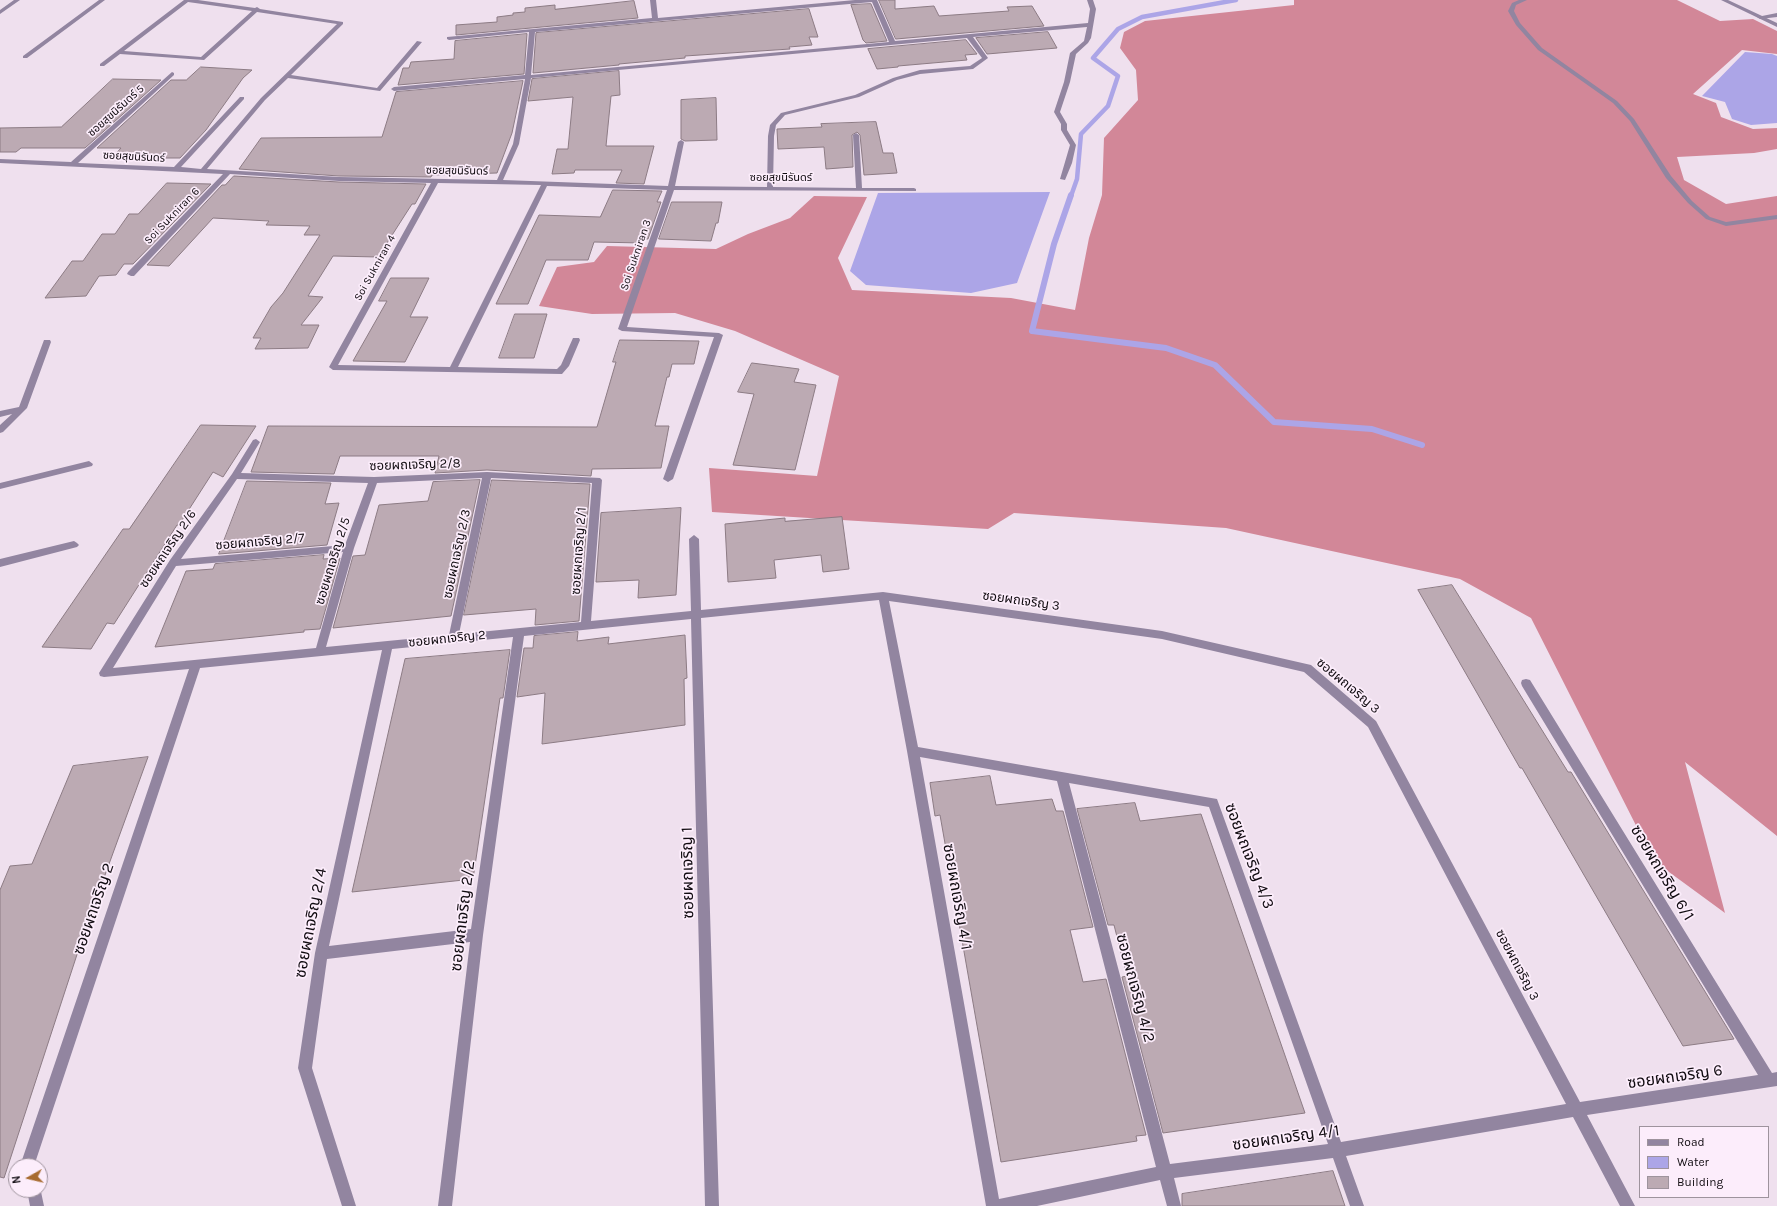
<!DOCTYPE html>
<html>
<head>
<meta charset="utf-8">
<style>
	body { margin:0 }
	#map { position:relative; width:1777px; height:1206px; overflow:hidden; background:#efe0ee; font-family:Karla,sans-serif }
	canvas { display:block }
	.legend { position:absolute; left:1639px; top:1126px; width:130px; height:72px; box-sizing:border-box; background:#fcedfb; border:1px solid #9e939d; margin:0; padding:5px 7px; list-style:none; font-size:12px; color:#100b10 }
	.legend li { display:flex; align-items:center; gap:8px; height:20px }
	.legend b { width:20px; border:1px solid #9e939d }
	.north { position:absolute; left:8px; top:1158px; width:40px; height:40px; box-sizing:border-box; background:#fcedfb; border:1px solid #9e939d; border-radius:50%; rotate:262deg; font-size:11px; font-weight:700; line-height:16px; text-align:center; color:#100b10 }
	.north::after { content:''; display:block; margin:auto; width:14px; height:18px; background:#a86b2f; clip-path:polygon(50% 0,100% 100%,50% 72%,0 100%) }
</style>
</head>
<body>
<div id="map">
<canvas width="1777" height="1206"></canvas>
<ul class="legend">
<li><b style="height:5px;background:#9285a0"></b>Road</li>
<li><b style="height:11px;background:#aca5e7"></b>Water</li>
<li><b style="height:11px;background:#bcaab3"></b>Building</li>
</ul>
<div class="north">N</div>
</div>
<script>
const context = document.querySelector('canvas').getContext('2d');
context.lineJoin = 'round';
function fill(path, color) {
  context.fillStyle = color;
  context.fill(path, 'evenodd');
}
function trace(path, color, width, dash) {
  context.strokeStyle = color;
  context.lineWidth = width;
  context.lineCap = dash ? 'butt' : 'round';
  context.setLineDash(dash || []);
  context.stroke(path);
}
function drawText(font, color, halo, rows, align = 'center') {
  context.font = font + ' Karla,"Noto Sans Thai",sans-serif';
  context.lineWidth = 3.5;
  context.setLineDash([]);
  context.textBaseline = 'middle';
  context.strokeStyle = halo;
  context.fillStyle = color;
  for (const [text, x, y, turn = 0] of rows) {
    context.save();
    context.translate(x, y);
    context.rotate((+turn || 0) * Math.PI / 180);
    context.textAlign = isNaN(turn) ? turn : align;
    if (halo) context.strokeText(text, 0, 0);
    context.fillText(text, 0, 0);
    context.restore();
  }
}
const forest = new Path2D(`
	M1294 0H1677L1720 21 1753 19 1777 31V54L1742 50 1693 94 1716 103 1721 117 1753 129 1777 128V149L1754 153 1677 157 1684 180 1726 204 1777 196V836L1685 762 1725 913 1654 861 1531 618 1460 579 1226 528 1014 513 988 529 712 512 709 468 817 476 839 376 735 331 675 313 592 314 539 306 557 267 594 262 607 246 716 249 748 234 790 218 814 196 867 197 838 258 852 290 1011 298 1075 310 1089 238 1102 195 1104 138 1138 100 1136 70 1120 48 1124 32 1145 21 1294 5Z`);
const water = new Path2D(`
	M1745 52 1772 54 1777 56V123L1751 125 1732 119 1725 102 1702 96Z
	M1050 192 1017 283 971 293 866 285 850 271 878 193Z`);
const streamFar1 = new Path2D(`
	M1071 196 1077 179 1081 134 1108 106 1118 76 1093 58 1118 29 1142 17 1236 0`);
const stream = new Path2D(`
	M1071 195 1054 244 1032 331 1166 348 1215 365 1274 422 1372 429 1422 445`);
const building = new Path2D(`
	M879 0H895V9L934 6 939 16 1009 11 1007 7 1032 6 1044 26 896 39Z
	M634 1 638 18 456 35V25L497 22V17L513 15V13L525 12V8L555 5V9Z
	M871 4 887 41 866 43 863 40 851 5Z
	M809 9 818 37H809L812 45 789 47 790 49 685 56V58L619 64V65L533 73 536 33Z
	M1048 32 1057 48 987 54 976 38Z
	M527 34 524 74 398 85 403 68H409L411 62 454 59 455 41Z
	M966 40 977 54 965 55 967 60 898 66V67L877 69 868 49Z
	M201 67 252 70 243 78 206 130 180 158H112L121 148H97L171 80H186Z
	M619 71 620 95 611 96 606 146H654L644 184 616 183 622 170H575L574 173 552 174 557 149H568L573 97 528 101 532 79Z
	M113 79 161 80 85 148H21L16 152H0V128L61 127Z
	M523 81 512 133 497 173 432 175 431 177 339 176 239 169 261 138 382 137 396 92Z
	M716 98 717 140 685 141 681 139V100Z
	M876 122 883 153H893L897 173 864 175 860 135 857 132 852 135 853 167 826 169 824 147 778 149 777 129 822 127 821 124Z
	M234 176 339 182 426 184 415 204H412L378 257 333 256 308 296 323 297 301 325H319L308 348 255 349 261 338H253L271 307 283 293 320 235H304L310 226 266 225 269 221 213 218 169 266 147 265 222 185H225Z
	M167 183 211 184 133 264H124L116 275 99 276 86 296 45 298 72 261H83L102 234H115L129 214H138Z
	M613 190 662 191 657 202H661L648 239H644L643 243 594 242 588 260H546L528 304H496L539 215 600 217Z
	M672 202H722L718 223H716L711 241 659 239Z
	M391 278H429L410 317H428L405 362 353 361 387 301H379Z
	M515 314H547L534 358H499Z
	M620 340 699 341 694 364H672L669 377H667L655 426H669L661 468 592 469 591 476 487 470 435 473 439 456H340L334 474 251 472 268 426 597 427 616 362H613Z
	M752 363 799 369 794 382 816 385 795 470 733 465 754 394 738 392Z
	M201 425 256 426 223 477 213 472 179 525H177L114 624 107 623 91 649 42 647 123 529H129Z
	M480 480 451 616 333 628 353 556 365 555 379 505 428 501 433 482Z
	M492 480 590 484 579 621 535 625 536 609 464 615Z
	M247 481 331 483 325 504 339 503 327 545 219 554Z
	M681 508 676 595 638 598 639 580 596 582 601 513Z
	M842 517 849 569 823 572 821 555 774 560 776 578 728 582 725 524 785 518V521Z
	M324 555 323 559 340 558 320 629 304 630V632L155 647 186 571 213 569 215 564Z
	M1452 585 1568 772H1571L1734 1039 1683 1046 1522 768H1520L1418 590Z
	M578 632 577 641 609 637 608 644 685 635 687 678 684 679 685 725 542 744 545 693 517 697 524 648H533L534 636Z
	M510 650 503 698H500L473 879 352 892 405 659Z
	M148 757 85 930 4 1178 0 1177V890L10 866 32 864 73 766Z
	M990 776 996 805 1052 799 1056 811H1063L1093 927 1070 930 1083 982 1106 979 1146 1135 1136 1136 1137 1141 1001 1162 940 815 935 816 930 783Z
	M1135 803 1140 821 1201 814 1305 1113 1163 1133 1122 977 1127 976 1114 925H1108L1077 809Z
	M1333 1171 1345 1206H1182V1194Z`);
const service = new Path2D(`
	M1777 13V17L1760 19 1757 17Z`);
const minor = new Path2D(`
	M14 0H20L0 14V10Z
	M99 0H105L27 58H23V56Z
	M184 0H198L255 8 257 7 260 9 343 22V24L291 75 377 88 417 41 422 42 380 91 288 78 265 100 207 169 339 177 497 180 513 144 525 79 394 91 391 89 394 87 525 75 529 32 449 40 447 39V37L652 18 650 0H656L658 18 855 0H877L895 41 1088 23 1090 9 1087 0H1093L1096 9 1091 38 1088 43 1076 54 1070 82 1060 112 1067 124V130L1076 145 1072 163 1065 180 1060 179 1070 145 1061 130V124L1054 112 1064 82 1070 53 1084 41 1087 27 973 37 988 58 973 69 920 74 897 80 859 97 785 115 776 125 774 136 773 187 856 188 853 135 856 133 859 135 862 188H914L916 189V191L674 190 627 327 719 333 723 335 673 479 668 482 663 479 714 337 622 331 618 329 667 190 547 186 458 367 557 369 561 365 573 338H579L580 340 569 366 562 374 333 370 329 367 431 183 339 181 230 174 134 276H131L127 274 128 272 223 174 0 163V159L71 162 172 72 174 73V75L78 163 174 167 240 97H244V99L181 167 201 169 261 98 337 24 257 12 204 60 120 54 104 66H100V64ZM188 2 252 11 201 57 124 51ZM872 2 889 42 531 75 535 32ZM967 38 982 58 970 66 920 70 893 78 855 95 781 113 770 125 768 136 767 187 675 186 684 142 681 140 678 142 668 186 503 180 519 144 531 78ZM438 183 541 185 450 367 338 365Z
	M1519 0H1527L1516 5 1514 11 1520 23 1542 48 1617 101 1634 119 1671 176 1692 201 1710 217 1726 222 1777 215V219L1726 226 1706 219 1688 203 1666 178 1630 121 1613 103 1538 50 1516 25 1508 11 1512 3Z
	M1721 0H1728L1777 23V27Z
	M44 340H50L51 342 27 408 3 432 0 433V425L12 414 0 417V411L19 407Z
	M256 439 260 442 241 473 374 477 487 472 600 478 602 480 591 621 691 611 689 539 694 535 699 539 701 610 883 592 1162 631 1311 665 1376 721 1580 1102 1758 1075 1522 686 1521 683 1522 680 1526 679 1530 680 1772 1073 1777 1072V1086L1587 1115 1635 1206H1620L1573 1117 1346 1156 1364 1206H1350L1333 1158 1174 1178 1181 1206H1167L1160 1180 1037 1206H986L907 751 879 600 701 618 719 1206H705L691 619 524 636 483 935 452 1206H438L470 942 327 959 312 1068 356 1206H342L298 1068 315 953 382 650 200 668 35 1163 36 1166H22L21 1163 189 669 104 677 100 676 99 673 170 560 232 474 253 440ZM482 478 449 635 326 647 354 548 377 483ZM491 478 592 483 581 622 459 634ZM237 479 368 483 345 545 181 559ZM343 552 316 648 113 668 176 566ZM889 601 1162 639 1304 672 1368 727 1566 1104 1341 1142 1217 799 918 747ZM513 637 471 929 329 946 392 649ZM920 757 1057 781 1156 1167 999 1199ZM1069 783 1209 807 1328 1144 1170 1164Z
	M89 461 93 464 92 466 0 489V483Z
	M74 541 77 543 79 545 77 547 0 567V559Z
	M40 1187 44 1206H30L27 1190H40Z`);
const farStreetnames = [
	["ซอยสุขนิรันดร์ 5",116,111,-42],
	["ซอยสุขนิรันดร์",134,157,3],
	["ซอยสุขนิรันดร์",457,171,1],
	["ซอยสุขนิรันดร์",781,178],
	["Soi Sukniran 6",172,216,-46],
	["Soi Sukniran 3",636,255,-71],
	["Soi Sukniran 4",375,268,-61]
];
const streetNames = [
	["ซอยผถเจริญ 2/8",415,465,-2],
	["ซอยผถเจริญ 2/7",260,542,-5],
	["ซอยผถเจริญ 2/6",168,549,-56],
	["ซอยผถเจริญ 2/1",579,551,-86],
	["ซอยผถเจริญ 2/3",457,554,-78],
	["ซอยผถเจริญ 2/5",333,561,-73],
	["ซอยผถเจริญ 3",1021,601,8],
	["ซอยผถเจริญ 2",447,639,-6],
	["ซอยผถเจริญ 3",1348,686,40],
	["ซอยผถเจริญ 3",1517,965,62]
];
const nearStreetnames = [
	["ซอยผถเจริญ 4/3",1249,856,69],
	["ซอยผถเจริญ 1",688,873,-91],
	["ซอยผถเจริญ 6/1",1662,873,59],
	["ซอยผถเจริญ 4/1",957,897,80],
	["ซอยผถเจริญ 2",94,909,-71],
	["ซอยผถเจริญ 2/2",463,916,-83],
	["ซอยผถเจริญ 2/4",311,923,-79],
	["ซอยผถเจริญ 4/2",1135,988,75],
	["ซอยผถเจริญ 6",1675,1077,-8],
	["ซอยผถเจริญ 4/1",1286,1138,-8]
];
fill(forest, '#d28798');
fill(water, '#aca5e7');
trace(streamFar1, '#aca5e7', 4.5);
trace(stream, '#aca5e7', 6);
fill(building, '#bcaab3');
trace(building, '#8c7b84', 1);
fill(service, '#9285a0');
fill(minor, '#9285a0');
drawText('11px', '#100b10', '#fcedfb', farStreetnames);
drawText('13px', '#100b10', '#fcedfb', streetNames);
drawText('16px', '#100b10', '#fcedfb', nearStreetnames);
</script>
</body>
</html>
